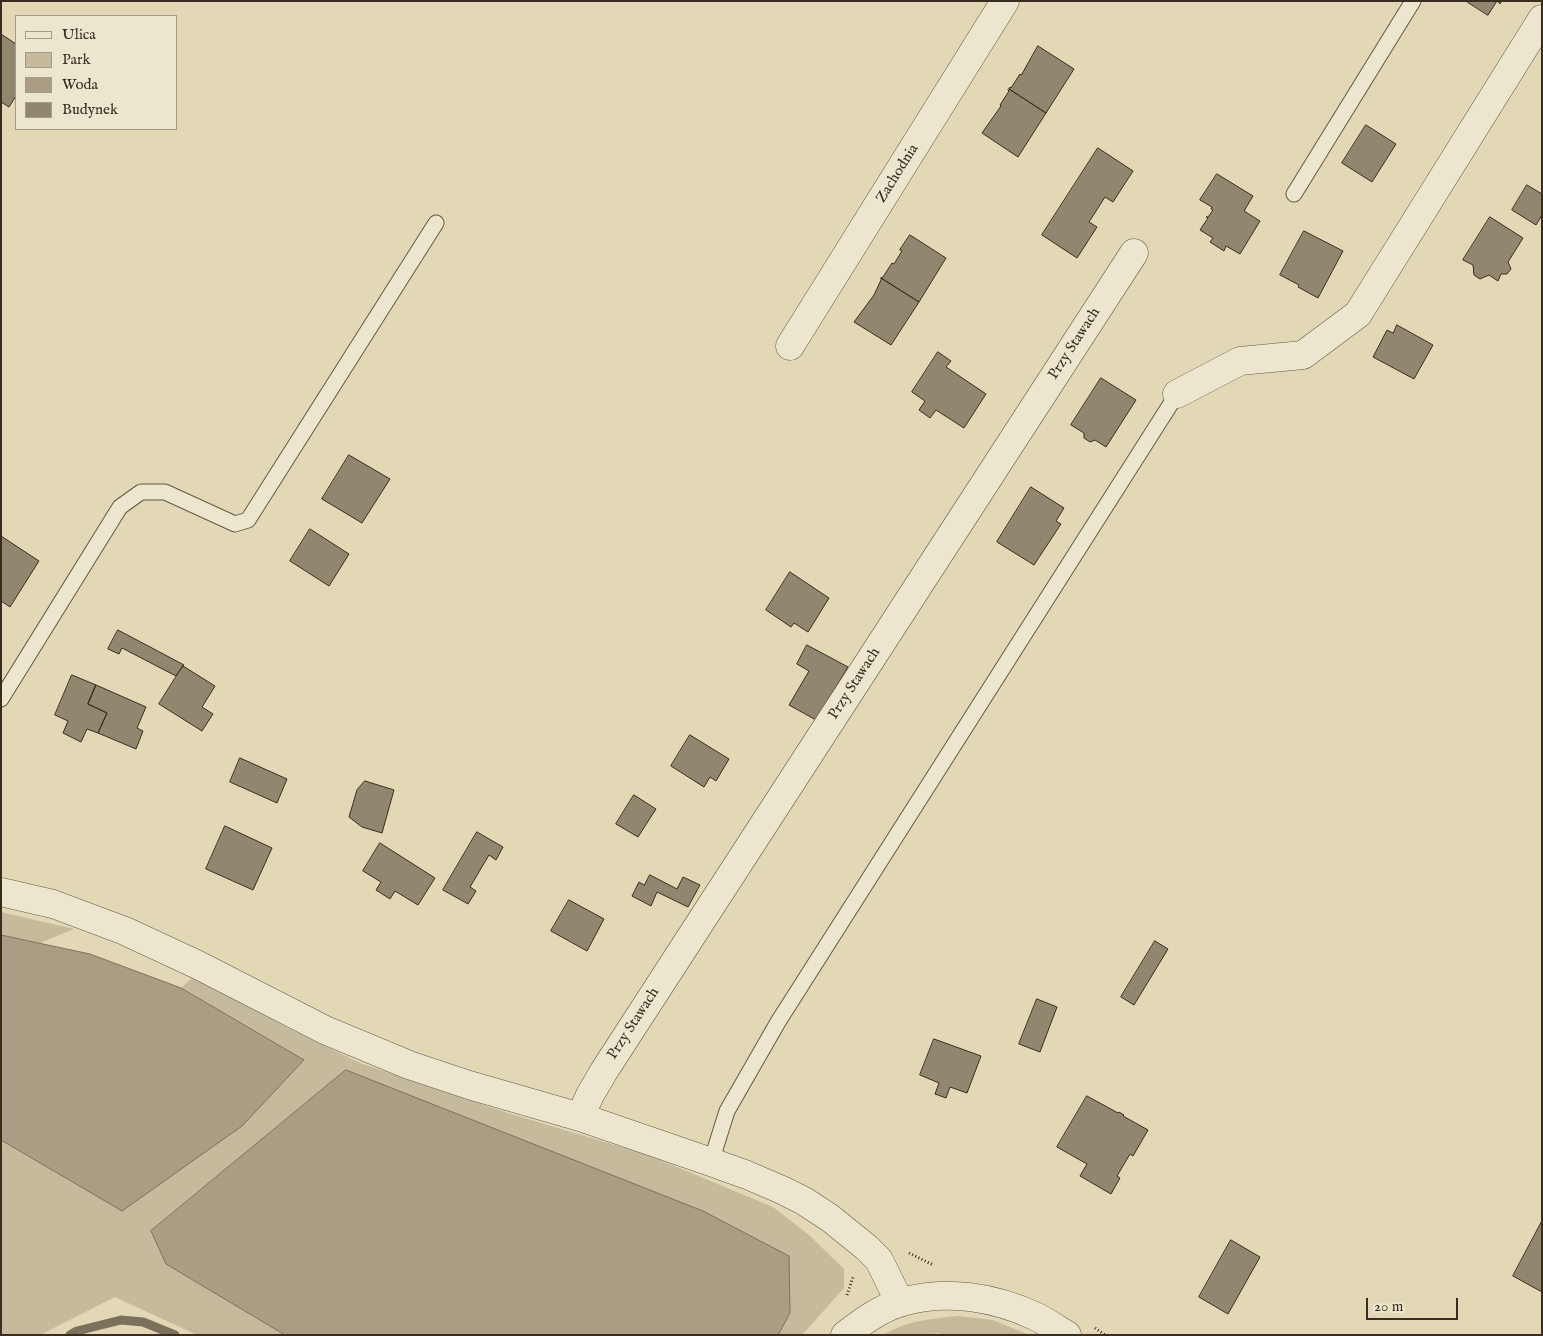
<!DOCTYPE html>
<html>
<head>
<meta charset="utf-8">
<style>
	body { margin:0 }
	#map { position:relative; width:1543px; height:1336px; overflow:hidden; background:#e2d8b5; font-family:"IM FELL English",serif }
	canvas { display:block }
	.frame { position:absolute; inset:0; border:2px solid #392d21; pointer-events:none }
	.legend { position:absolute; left:15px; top:15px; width:162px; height:115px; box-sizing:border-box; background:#ece6cf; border:1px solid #a49c89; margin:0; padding:6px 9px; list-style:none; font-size:15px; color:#392d21 }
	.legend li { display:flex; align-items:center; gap:10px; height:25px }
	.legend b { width:25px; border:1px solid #a49c89 }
	.scale { position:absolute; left:1366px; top:1298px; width:92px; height:22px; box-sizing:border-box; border:2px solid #392d21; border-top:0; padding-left:6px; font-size:15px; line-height:18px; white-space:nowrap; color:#392d21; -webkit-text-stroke:4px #ece6cf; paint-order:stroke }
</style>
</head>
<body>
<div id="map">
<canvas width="1543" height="1336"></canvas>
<div class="frame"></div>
<ul class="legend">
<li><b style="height:6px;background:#ece6cf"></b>Ulica</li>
<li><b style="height:14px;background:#c5bb9c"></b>Park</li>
<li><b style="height:14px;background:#a99e83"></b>Woda</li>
<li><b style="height:14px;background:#91866e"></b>Budynek</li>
</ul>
<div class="scale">20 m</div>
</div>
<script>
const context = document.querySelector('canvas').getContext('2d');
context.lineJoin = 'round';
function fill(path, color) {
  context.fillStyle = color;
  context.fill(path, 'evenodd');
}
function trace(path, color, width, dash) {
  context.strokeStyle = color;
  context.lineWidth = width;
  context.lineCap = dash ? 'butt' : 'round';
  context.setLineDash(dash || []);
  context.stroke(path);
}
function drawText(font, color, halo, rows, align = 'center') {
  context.font = font + ' "IM FELL English",serif';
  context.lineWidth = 4.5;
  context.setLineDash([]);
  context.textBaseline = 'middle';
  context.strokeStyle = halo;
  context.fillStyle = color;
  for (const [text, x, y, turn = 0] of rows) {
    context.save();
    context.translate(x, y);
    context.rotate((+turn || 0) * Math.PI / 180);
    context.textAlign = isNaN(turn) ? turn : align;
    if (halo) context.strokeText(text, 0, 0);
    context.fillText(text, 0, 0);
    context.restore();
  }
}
const green = new Path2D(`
	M1 912 74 929 40 943 1 935Z
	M194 976 288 1028 360 1063 508 1113 648 1155 773 1207 809 1235 844 1269V1288L802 1335H778L790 1313 166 1264 285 1335H197L115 1297 40 1335H1V1140L122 1211 304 1061 181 988Z
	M958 1316 993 1320 1029 1335H945L937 1333 930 1335H884C906 1320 932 1319 958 1316Z`);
const water = new Path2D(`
	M1 935 90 954 181 988 304 1060 242 1126 122 1211 1 1140Z
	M346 1070 703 1211 789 1256 790 1313 778 1335H285L166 1264 151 1231Z`);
const stream = new Path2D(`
	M70 1335 77 1331 121 1320 143 1322 175 1335`);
const building = new Path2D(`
	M1466 1H1502L1500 4 1497 1 1488 15Z
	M1 34 16 44V96L9 107 1 102Z
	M1038 46 1074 69 1046 113 1009 89 1010 87 1011 88 1020 74 1021 75Z
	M1009 89 1046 113 1018 157 982 133 1001 106 1000 105 1009 91 1008 90Z
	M1366 125 1396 144 1372 182 1342 163Z
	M1098 148 1133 171 1113 202 1105 197 1089 222 1097 227 1077 258 1042 235Z
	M1217 174 1253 196 1244 211 1260 221 1240 254 1226 246 1224 251 1210 242 1213 238 1200 230 1208 218 1206 217H1208L1213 210 1211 209 1212 207 1200 200Z
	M1527 185 1542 194V215L1536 225 1512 210Z
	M1490 217 1523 238 1508 262 1511 269 1507 274H1501L1498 281 1489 275 1480 279 1474 275 1473 265 1463 260Z
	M1304 231 1343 251 1318 298 1298 287 1299 285 1280 275Z
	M910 235 946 258 919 302 881 278 883 277 892 263 894 264 902 251 900 250Z
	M881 278 919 302 891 345 854 322 874 295 881 280Z
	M1397 325 1433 345 1414 379 1373 357 1387 330 1393 333Z
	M938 352 951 361 946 367 986 394 964 428 936 410 930 418 919 410 925 401 912 392Z
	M1101 378 1136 400 1106 447 1095 440 1090 442 1084 438V433L1071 425Z
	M349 455 390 479 362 523 322 499Z
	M1031 487 1064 508 1056 521 1061 524 1034 565 997 542Z
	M310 529 349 554 329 586 290 561Z
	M1 536 39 561 10 607 1 601Z
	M790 572 829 598 808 632 794 623 791 627 766 610Z
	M118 630 184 665 183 666 176 676 122 648 119 654 108 649Z
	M807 645 848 667 816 720 789 705 809 671 797 664Z
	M183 666 215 686 202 707 213 714 202 731 159 704Z
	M72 675 96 685 88 704 107 713 98 733 87 729 81 742 63 733 68 721 55 715Z
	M96 685 146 707 137 728 143 731 136 749 98 733 107 713 88 704Z
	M690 735 729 759 716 781 710 777 704 787 671 766Z
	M240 758 287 779 277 803 230 782Z
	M365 781 394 790 382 833 362 827 349 817 357 790Z
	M634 795 656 809 638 837 616 824Z
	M225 826 272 848 253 890 206 869Z
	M477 832 503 847 496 860 489 855 470 887 476 891 468 904 443 890Z
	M380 843 435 878 418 905 395 891 390 899 376 890 381 882 363 871Z
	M650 875 677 889 683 877 700 885 688 907 657 892 651 906 632 896 639 882 644 885Z
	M569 900 604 919 587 951 551 931Z
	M1155 941 1168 949 1134 1005 1121 997Z
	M1037 999 1057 1007 1040 1052 1019 1044Z
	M934 1039 981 1056 967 1093 950 1087 946 1098 935 1094 939 1083 920 1075Z
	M1087 1096 1118 1113 1119 1112 1124 1115 1123 1116 1148 1130 1133 1156 1130 1154 1117 1176 1120 1178 1111 1194 1080 1176 1087 1164 1057 1147Z
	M1542 1221V1292L1513 1276Z
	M1231 1240 1260 1257 1228 1314 1199 1297Z`);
const path = new Path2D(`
	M909 1253 933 1265
	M847 1295 853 1277
	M1095 1328 1105 1335`);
const service = new Path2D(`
	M1294 194 1413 1
	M1 699 120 507 141 492H165L235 524 248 520 436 223
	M711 1162 727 1111 778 1022 1177 394`);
const minor = new Path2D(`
	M790 346 1005 1
	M1177 394 1240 361 1303 355 1358 314 1542 19
	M1 892 53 904 125 931 198 965 325 1030 409 1065 469 1085 580 1117 711 1162 747 1175 782 1190 804 1201 830 1218 867 1248 879 1260 900 1303
	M580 1117 590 1095 604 1071 1134 253
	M845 1335C862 1322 881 1308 902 1302 946 1289 995 1297 1037 1317 1047 1322 1057 1329 1067 1335`);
const streetNames = [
	["Zachodnia",898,174,-58],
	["Przy Stawach",1075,344,-57],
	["Przy Stawach",855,684,-57],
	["Przy Stawach",634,1024,-57]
];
fill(green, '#c5bb9c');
fill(water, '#a99e83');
trace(water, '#7c715c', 1);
trace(stream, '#7c715c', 9);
fill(building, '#91866e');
trace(building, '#392d21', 1);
trace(service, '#635846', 17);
trace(minor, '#635846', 29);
trace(path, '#392d21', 3, [1, 2.5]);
trace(service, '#ece6cf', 15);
trace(minor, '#ece6cf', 28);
drawText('15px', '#392d21', '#ece6cf', streetNames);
</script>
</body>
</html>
